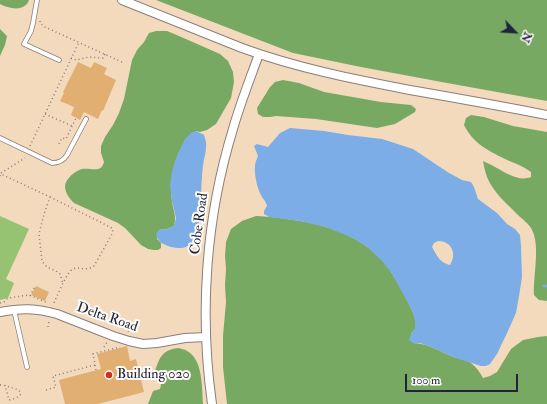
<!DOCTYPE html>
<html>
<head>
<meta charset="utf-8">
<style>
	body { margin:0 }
	#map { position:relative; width:547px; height:404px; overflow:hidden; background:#f3dabd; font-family:"IM FELL Double Pica",serif }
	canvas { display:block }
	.north { position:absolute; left:495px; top:12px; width:40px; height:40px; -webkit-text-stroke:3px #fdfcf7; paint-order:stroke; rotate:115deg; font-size:11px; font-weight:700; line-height:16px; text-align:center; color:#22223b }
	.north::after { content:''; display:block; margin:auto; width:14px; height:18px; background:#22223b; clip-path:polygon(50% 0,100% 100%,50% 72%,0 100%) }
	.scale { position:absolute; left:405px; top:374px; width:113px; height:18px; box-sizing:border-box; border:2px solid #22223b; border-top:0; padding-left:5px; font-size:12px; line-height:14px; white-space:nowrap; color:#22223b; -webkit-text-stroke:3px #fdfcf7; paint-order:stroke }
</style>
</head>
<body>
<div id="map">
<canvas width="547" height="404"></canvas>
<div class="north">N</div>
<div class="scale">100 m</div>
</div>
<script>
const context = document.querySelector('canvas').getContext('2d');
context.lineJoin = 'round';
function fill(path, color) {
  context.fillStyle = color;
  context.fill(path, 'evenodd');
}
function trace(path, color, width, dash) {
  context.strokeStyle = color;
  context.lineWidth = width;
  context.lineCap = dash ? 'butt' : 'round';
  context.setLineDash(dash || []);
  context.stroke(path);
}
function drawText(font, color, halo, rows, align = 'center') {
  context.font = font + ' "IM FELL Double Pica",serif';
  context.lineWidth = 4;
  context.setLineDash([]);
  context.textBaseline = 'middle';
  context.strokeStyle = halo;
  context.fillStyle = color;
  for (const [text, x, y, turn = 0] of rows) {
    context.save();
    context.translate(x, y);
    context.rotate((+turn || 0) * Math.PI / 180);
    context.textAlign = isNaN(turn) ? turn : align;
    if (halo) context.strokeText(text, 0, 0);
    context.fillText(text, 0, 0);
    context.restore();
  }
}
const green = new Path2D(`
	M0 216 29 229 6 279 14 283 8 298 0 300Z`);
const forest = new Path2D(`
	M0 0H29C25 12 9 9 0 4Z
	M156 0H547V101L447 83 361 67 293 53Z
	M0 29 7 36 5 45 0 56Z
	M156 31H167L179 36 220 54 228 61 233 72 234 82 231 98 216 124 207 130 200 132 196 131C193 134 187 137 185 141 174 158 169 181 172 201 173 211 177 215 174 226L167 229 159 230 157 239 161 243V248L158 250H153L148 249 141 245 125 228 118 223 74 203C70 199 65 193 65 186 66 178 75 171 82 169 88 168 93 170 98 169 102 168 103 165 104 162L101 153V146L105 137 113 125 119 113 124 99 132 60 137 50 144 42 149 33Z
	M283 80 299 83 324 92 381 102 411 105 416 109 415 112 395 124 377 128 316 119 276 116 270 117H263L258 114 257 108 270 87 275 82Z
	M471 115 484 117 513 126 547 132V301L539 300 534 295C533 275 541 244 531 228 528 223 522 219 518 215 506 203 493 192 487 177 485 172 484 166 483 161 487 163 492 165 495 167 506 173 519 182 531 177V172C523 166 514 163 505 159 487 150 473 143 464 125L466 118Z
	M256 216C300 219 352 226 383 261 393 273 400 287 407 300 411 308 418 320 415 329 414 330 411 334 411 334L413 343C428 343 440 352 454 357 459 359 467 360 471 363 476 367 480 372 483 378L490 376 497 372 511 349 523 340 538 337 547 336V404H227L223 367V336L226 302 225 285 226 269 225 256 226 242 231 229 242 221Z
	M178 348C181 349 185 349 187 351 203 359 202 388 203 404H148L153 391 160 389 161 385 155 371C160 357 162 350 178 348Z`);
const water = new Path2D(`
	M290 128 324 131 348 135 382 139 413 149 449 173 462 180 471 182 474 187 478 199 497 213 507 224 515 229 520 235 521 246 522 277 519 296 516 313 507 333 497 354 490 364 486 366H481L453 357 429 346 420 343H413L409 340 411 334 415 329V321L412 310 391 272 382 261 366 246 353 238 326 227 300 221 269 217 264 214V211L267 206C265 199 263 200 261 195 257 188 254 173 255 166 255 162 257 159 258 156L254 146 257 144 268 147 280 133ZM438 241C452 241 457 254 450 265 440 263 437 256 432 247L434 243Z
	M196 131 204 135C205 139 207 143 206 147 206 151 205 155 204 159 203 165 202 171 202 177 200 196 203 225 193 241 188 249 179 249 171 247 162 244 158 242 156 234L159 230 167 229 174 226 176 218 172 201 170 186 172 171 177 156 185 139 191 133Z`);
const stream = new Path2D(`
	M544 286H547`);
const building = new Path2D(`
	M78 62 91 68 94 62 107 68 104 74 116 80 103 111 102 110 98 119 84 112 80 120 71 115 74 107 60 101 64 93 63 92Z
	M36 286 49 292 45 301 31 295Z
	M127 346 130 361 136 359 144 392 98 404H65L59 380 101 369 97 354Z`);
const path = new Path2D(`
	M40 21V23L45 27 124 63
	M71 58 76 60 89 57 103 58 105 54
	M45 114 72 126
	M59 144 62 138 66 139 76 118
	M30 146 79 42
	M1 173 25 158
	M0 176 1 174 50 197 44 214 39 234 42 261 45 265 49 268 56 271 60 274 63 284
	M50 197 112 228 113 230 112 234 94 266C85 272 80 266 73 269 67 271 56 299 53 305
	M30 296 35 286
	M0 303 4 302 8 298 29 295 48 303
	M126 323 129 333
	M48 327 49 321
	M104 347 107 342
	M96 370 93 354 120 347
	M0 385C5 385 9 387 13 388 28 393 18 398 9 400L5 385
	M46 390 56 387 53 376 95 365`);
const service = new Path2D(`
	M37 0 33 23 31 31 24 44 59 60
	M0 138 52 163C59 163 63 161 67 155L86 119
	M14 310 27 367`);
const minor = new Path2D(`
	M122 0 242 48C297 68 353 79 410 90 456 98 501 106 547 115
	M0 312C21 308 36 308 57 314L113 336 129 341 143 344 157 343 185 338 206 337
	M212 404C199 312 206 217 233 129 240 104 250 79 259 54`);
const markers = [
	[109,375,4,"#c8321e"]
];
const streetNames = [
	["Cobe Road",200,224,-82],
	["Delta Road",107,318,19]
];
const poiNames = [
	["Building 020",117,375]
];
fill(green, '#95c371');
fill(forest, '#78a963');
fill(water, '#7cade7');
trace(stream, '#7cade7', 2.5);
fill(building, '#e1af72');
trace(service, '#8a7e7c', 5.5);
trace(minor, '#8a7e7c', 10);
trace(path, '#8a7e7c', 1.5, [1, 3]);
trace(service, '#fff', 4);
trace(minor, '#fff', 8);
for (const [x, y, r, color] of markers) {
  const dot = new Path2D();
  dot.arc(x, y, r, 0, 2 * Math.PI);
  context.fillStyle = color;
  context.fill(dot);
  trace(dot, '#fdfcf7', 1.5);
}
drawText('14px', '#22223b', '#fdfcf7', streetNames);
drawText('14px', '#22223b', '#fdfcf7', poiNames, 'left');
</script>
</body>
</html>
